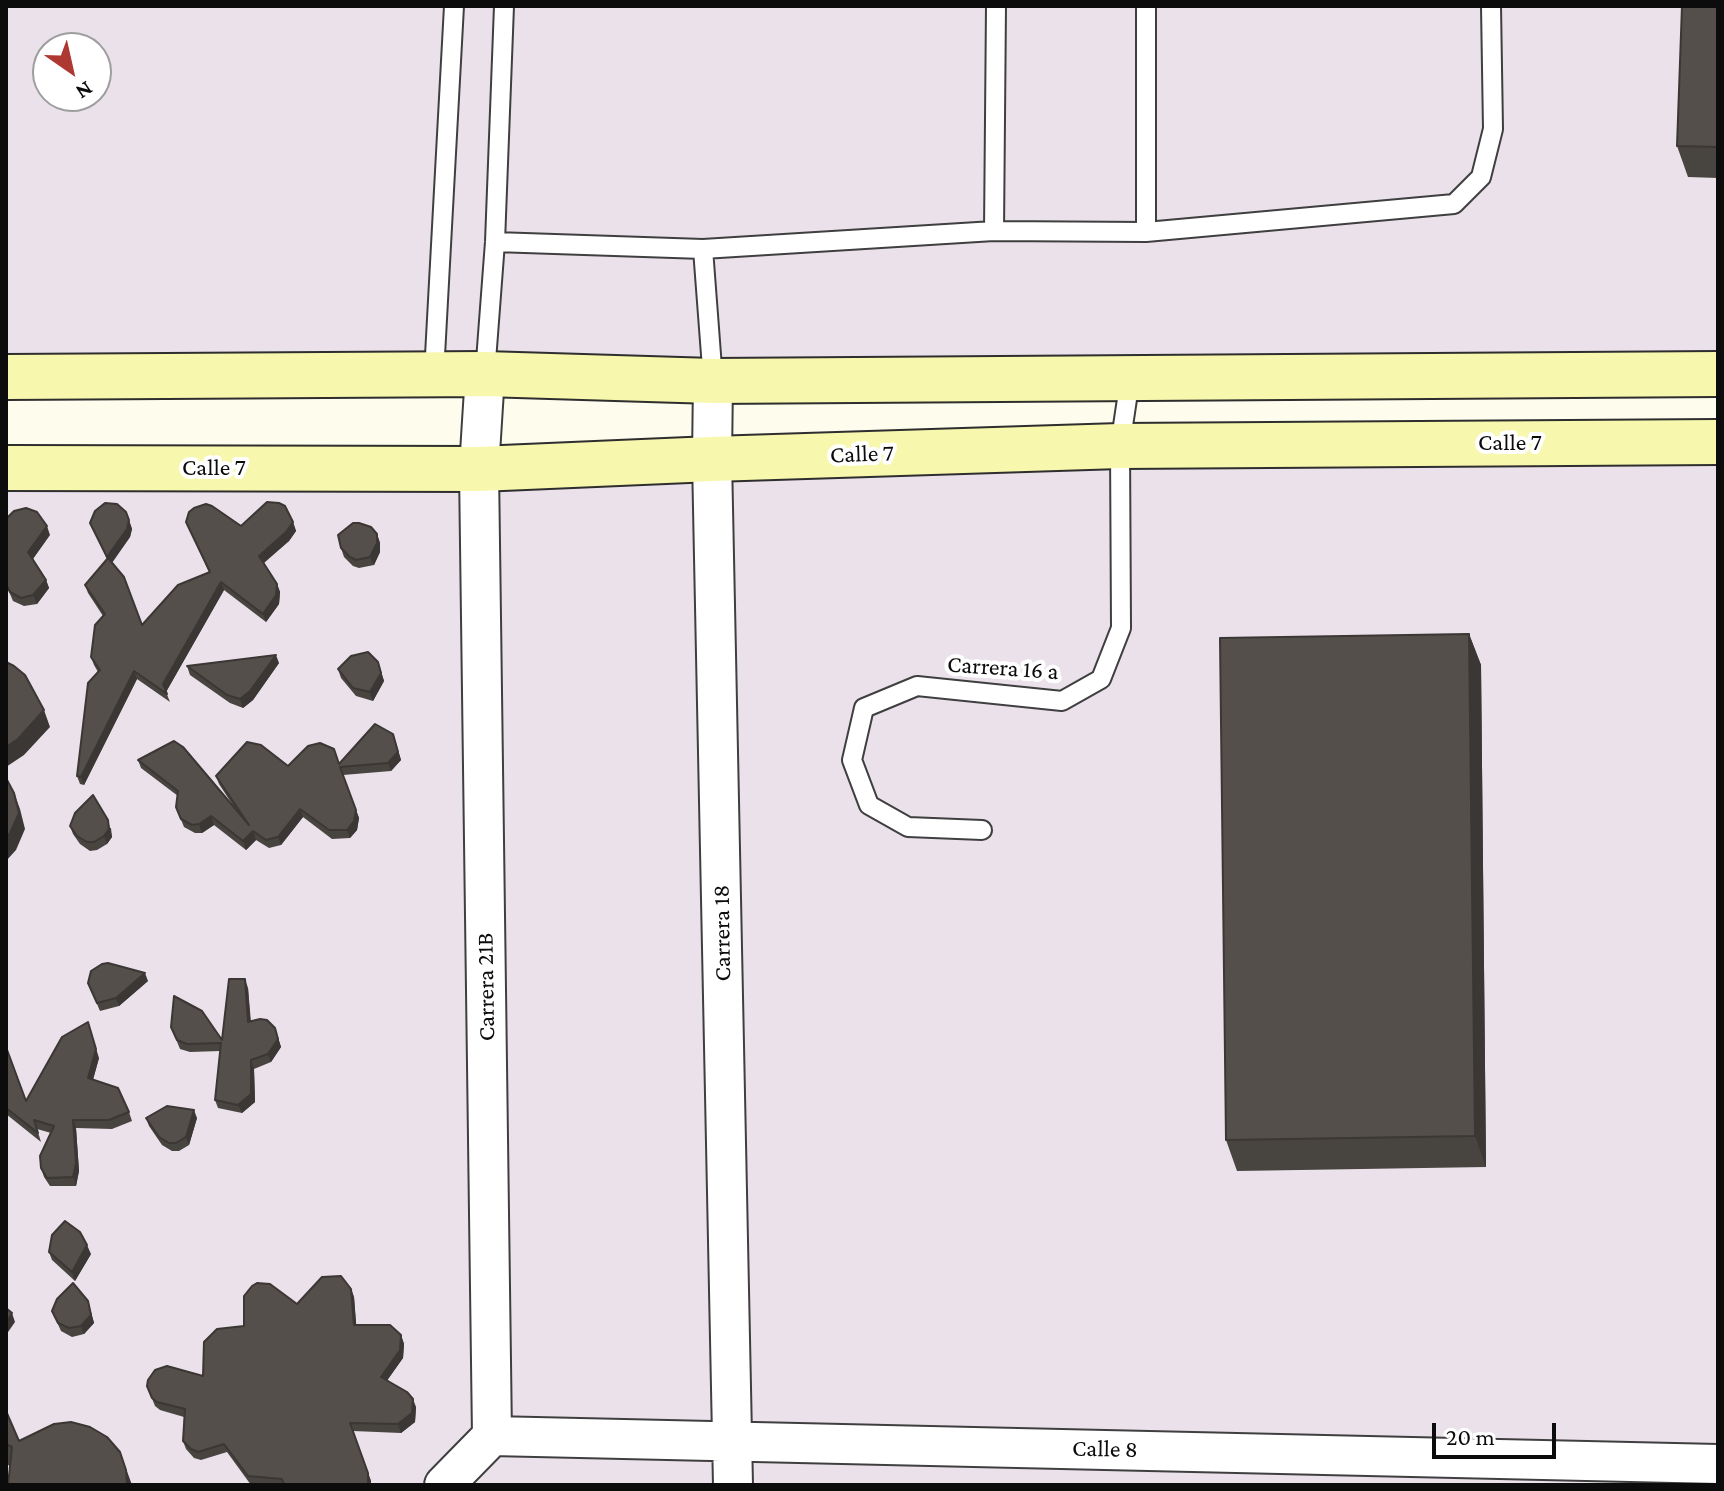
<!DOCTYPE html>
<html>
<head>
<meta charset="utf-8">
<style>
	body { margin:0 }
	#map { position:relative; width:1724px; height:1491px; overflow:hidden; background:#fdfced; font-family:"Crimson Pro",serif }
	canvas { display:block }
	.frame { position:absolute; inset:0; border:8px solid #0c0c0c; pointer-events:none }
	.north { position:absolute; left:32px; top:32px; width:80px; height:80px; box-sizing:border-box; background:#fff; border:2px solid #9e9e9e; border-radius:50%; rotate:146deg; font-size:22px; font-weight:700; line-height:32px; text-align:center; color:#0c0c0c }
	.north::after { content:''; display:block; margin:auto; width:28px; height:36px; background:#ae3932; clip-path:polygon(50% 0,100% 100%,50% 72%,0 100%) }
	.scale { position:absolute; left:1432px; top:1423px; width:124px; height:36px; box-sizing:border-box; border:4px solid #0c0c0c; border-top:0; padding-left:10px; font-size:24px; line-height:28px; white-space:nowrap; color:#0c0c0c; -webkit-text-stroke:6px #fff; paint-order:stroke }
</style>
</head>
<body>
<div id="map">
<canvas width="1724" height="1491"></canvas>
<div class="frame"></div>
<div class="north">N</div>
<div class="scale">20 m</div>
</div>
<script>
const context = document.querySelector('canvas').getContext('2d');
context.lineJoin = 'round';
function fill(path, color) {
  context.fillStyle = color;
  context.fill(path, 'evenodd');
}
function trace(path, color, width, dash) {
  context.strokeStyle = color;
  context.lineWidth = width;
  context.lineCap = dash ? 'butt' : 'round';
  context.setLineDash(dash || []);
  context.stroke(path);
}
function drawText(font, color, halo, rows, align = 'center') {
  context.font = font + ' "Crimson Pro",serif';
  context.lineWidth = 8;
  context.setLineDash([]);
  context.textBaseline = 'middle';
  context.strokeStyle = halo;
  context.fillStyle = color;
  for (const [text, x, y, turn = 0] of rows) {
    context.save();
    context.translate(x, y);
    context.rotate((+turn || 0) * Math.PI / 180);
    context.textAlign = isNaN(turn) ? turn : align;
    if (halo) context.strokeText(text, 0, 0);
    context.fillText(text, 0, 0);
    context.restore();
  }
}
const industrial = new Path2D(`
	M6 6H1718V374L6 377ZM48 48H96V96H48Z
	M1718 442V1485H6V468Z`);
const lane = new Path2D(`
	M994 231 996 6
	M1146 232 1454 204 1481 177 1493 129 1491 6
	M495 242 703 249 994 231 1146 232V6
	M703 249 713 381
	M434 374 454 6
	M485 374 495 242 504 6
	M982 830 908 827 869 805 852 760 864 708 917 686 1062 701 1101 679 1121 628 1120 446 1130 379`);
const street = new Path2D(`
	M713 381 712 459 733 1485
	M492 1436 1718 1464
	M444 1485 492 1436 479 469 485 374`);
const secondary = new Path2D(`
	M6 377 485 374 713 381 1718 374
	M6 468 479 469 712 459 1120 446 1718 442`);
const wall = new Path2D(`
	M1718 6V178L1688 177 1677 146Z
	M126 512 132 529 130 537 112 563 142 625 209 572 186 522 241 526 293 522 296 531 289 541 264 563 277 584 280 592 279 604 266 622 224 590 166 692 170 702 137 679 84 785 80 784 77 776 98 672 94 665 91 657 103 616 88 593 85 585 107 559 90 523Z
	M377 534 380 543V552L374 565 359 568 353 566 344 557 341 548Z
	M50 535 33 559 46 580 49 588 37 604 24 606 13 601 7 587Z
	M1469 634 1481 665 1486 1167 1237 1171 1226 1140Z
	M378 662 384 681 373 701 356 696 341 678 338 669Z
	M279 663 253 700 243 708 230 703 190 675 187 666Z
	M396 743 401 760 391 771 343 775 359 818 357 830 350 838 332 839 303 817 281 845 269 848 256 840 246 850 214 825 202 833H195L184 827 176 807 178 796 141 768 138 760 236 810 219 784 216 776 288 766 339 764Z
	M70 826 111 828 112 837 107 844 97 850 90 851 80 844 73 834Z
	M148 981 119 1006 100 1011 88 983Z
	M248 988 251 1022 275 1028 281 1047 271 1062 254 1069 255 1102 242 1113 218 1108 215 1100 220 1051 190 1052 180 1049 171 1027 222 1040Z
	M6 1047 26 1101 99 1058 93 1080 129 1112 132 1121 112 1129 76 1128 79 1171 76 1186H50L44 1177 41 1168 51 1133 37 1129 41 1142 6 1114Z
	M146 1118H197L189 1145 179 1151H172L162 1145 149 1126Z
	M49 1252 91 1254 75 1281 52 1260Z
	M351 1289 354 1297 356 1325 401 1335 404 1344 403 1358 387 1380 416 1407 415 1422 401 1433 353 1431 371 1481V1485H251L227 1452 201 1460 194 1458 186 1449 183 1441 184 1417 160 1410 155 1406 147 1386 203 1376 244 1326 297 1304Z
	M88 1301 94 1323 84 1334 72 1337 61 1331 52 1311Z
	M6 1411 19 1441 10 1466 6 1464Z`);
const shadedWall = new Path2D(`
	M129 520 132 529 130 537 110 565 107 557Z
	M293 522 296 531 289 541 262 564 259 556Z
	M47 526 50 535 31 561 28 552Z
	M377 534 380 543V552L374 565 370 557Z
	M46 580 49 588 37 604 33 595Z
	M221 582 224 590 166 692 163 684Z
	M277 584 280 592 279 604 266 622 263 614Z
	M1469 634 1481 665 1486 1167 1475 1136Z
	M276 655 279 663 253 700 243 708 240 699Z
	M378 662 384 681 373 701 370 692Z
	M134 671 137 679 84 785 81 777Z
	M44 710 50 727 24 755 6 767V747Z
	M393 734 401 760 391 771 388 763Z
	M14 793 20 809 25 829 16 850 6 861V838Z
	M300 809 303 817 281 845 278 837Z
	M356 810 359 818 357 830 350 838 347 830Z
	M211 816 214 825 202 833 199 824Z
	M108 820 112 837 107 844 104 836Z
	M253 831 256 840 246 850 243 841Z
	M145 973 148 981 119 1006 116 998Z
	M245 979 248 988 251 1031 248 1022Z
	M88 1022 99 1058 91 1086 88 1078Z
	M275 1028 281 1047 271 1062 268 1054Z
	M251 1060 254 1069 255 1102 242 1113 238 1105Z
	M194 1110 197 1118 189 1145 186 1137Z
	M73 1120 76 1128 79 1171 76 1186 73 1177Z
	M87 1245 91 1254 75 1281 72 1272Z
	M351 1289 354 1297 357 1334 354 1325Z
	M88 1301 94 1323 84 1334 81 1326Z
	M12 1313 15 1322 6 1335V1323Z
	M401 1335 404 1344 403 1358 384 1385 381 1377Z
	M413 1399 416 1407 415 1422 401 1433 398 1424Z
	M120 1452 132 1485H127Z
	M368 1473 371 1481V1485H366Z`);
const building = new Path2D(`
	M1682 6H1718V147L1677 146Z
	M267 502 279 503 285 506 293 522 286 532 259 556 277 584 276 595 263 614 221 582 163 684 167 694 134 671 81 777 77 776 88 683 100 670 91 657 95 625 105 614 85 585 108 558 124 577 142 625 178 585 210 572 186 522 189 512 194 508 206 504 212 506 241 526Z
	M105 503 117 504 126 512 129 520 127 529 107 557 90 523 95 511Z
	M26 508 37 512 47 526 28 552 46 580 33 595 21 598 10 592 6 584V517L7 518 14 511Z
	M353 523H359L371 527 377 534V543L370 557 356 560 350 557 341 548 338 535Z
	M1469 634 1475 1136 1226 1140 1220 638Z
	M368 652 378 662 381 673 370 692 353 688 338 669 351 656Z
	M276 655 250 691 240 699 227 695 187 666Z
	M6 662 14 666 25 675 44 710 18 739 6 747Z
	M375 724 393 734 398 752 388 763 340 767 356 810 354 821 347 830H329L300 809 278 837 266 840 253 831 243 841 211 816 199 824 192 825 181 819 176 807 178 791 138 760 174 741 183 747 249 825 216 776 247 742 261 745 288 766 308 746 320 743 334 749 339 764Z
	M6 778 14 793 19 813 10 833 6 838Z
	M93 795 108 820 109 829 104 836 94 842H87L77 836 70 826 75 813Z
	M108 963 145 973 116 998 97 1003 88 983 91 971 102 964Z
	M229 979H245L248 1022 260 1019 267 1020 275 1028 278 1039 268 1054 251 1060V1094L238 1105 215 1100 221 1043 187 1044 177 1040 171 1027 174 996 202 1011 222 1040Z
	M88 1022 96 1049 88 1078 118 1088 129 1112 109 1120H73L76 1163 73 1177 47 1178 41 1168 40 1156 54 1126 34 1120 38 1133 6 1108V1047L26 1101 62 1037Z
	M167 1106 194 1110 186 1137 176 1143H169L159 1137 146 1118Z
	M65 1221 80 1232 87 1245 72 1272 49 1252 52 1235Z
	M341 1276 351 1289 354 1325H390L401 1335 400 1350 381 1377 407 1392 413 1399 412 1413 398 1424 350 1423 368 1473V1484L366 1485H284L282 1479 248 1476 224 1444 198 1452 191 1449 183 1441 185 1409 157 1402 152 1398 147 1386 148 1380 155 1370 167 1366 203 1376 204 1342 217 1329 244 1326V1296L252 1286 257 1283 270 1284 297 1304 322 1277Z
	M73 1283 88 1301 91 1315 81 1326 69 1328 58 1323 52 1311 57 1299Z
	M6 1308 12 1313 6 1323Z
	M6 1411 19 1441 54 1424 71 1422 90 1427 107 1437 120 1452 126 1470 127 1485H8L12 1447 6 1444Z`);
const streetNames = [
	["Calle 7",1510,443],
	["Calle 7",862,454,-2],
	["Calle 7",214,468],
	["Carrera 16 a",1003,668,4],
	["Carrera 18",722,933,-91],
	["Carrera 21B",486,987,-91],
	["Calle 8",1105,1449,1]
];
fill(industrial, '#eae1ea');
trace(lane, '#3f3f3f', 22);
trace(street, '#3f3f3f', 42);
trace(secondary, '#2e2e2e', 48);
trace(lane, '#fff', 18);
trace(street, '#fff', 38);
trace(secondary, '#f7f7ae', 44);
fill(wall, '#484440');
fill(shadedWall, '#3b3734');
fill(building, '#544f4a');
trace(building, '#3b3734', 2);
drawText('24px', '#0c0c0c', '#fff', streetNames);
</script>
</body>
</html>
